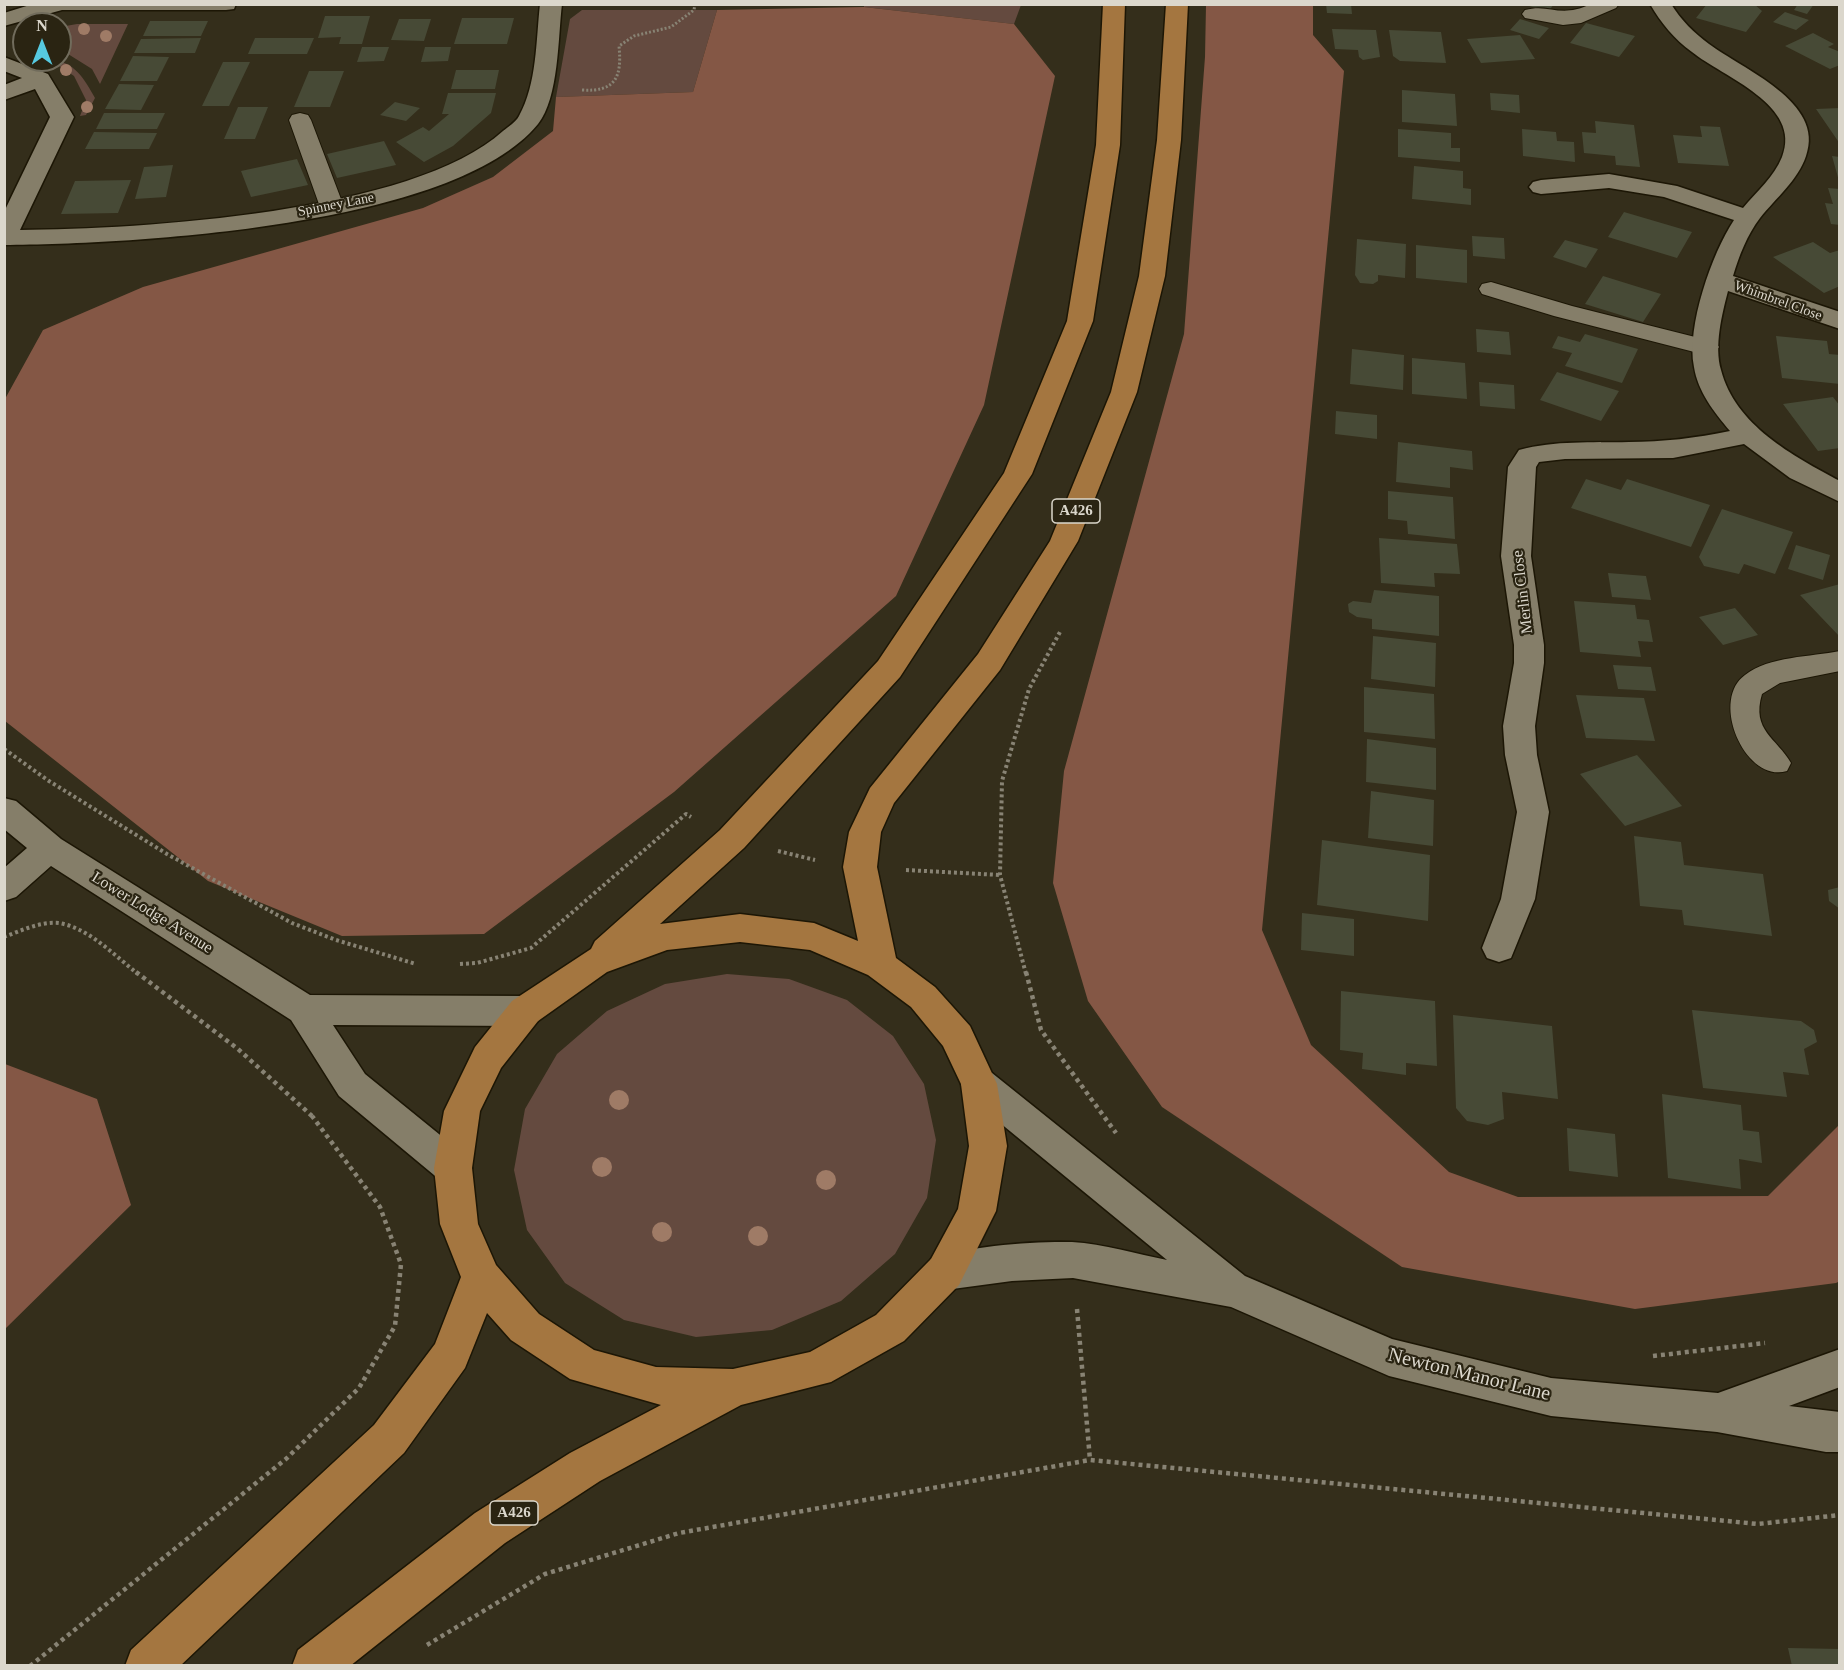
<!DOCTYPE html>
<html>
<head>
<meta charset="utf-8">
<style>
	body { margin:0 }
	#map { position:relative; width:1844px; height:1670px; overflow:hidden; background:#342e1b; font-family:"Times New Roman",serif }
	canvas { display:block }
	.frame { position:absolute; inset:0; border:6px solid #dbd7cc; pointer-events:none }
	.north { position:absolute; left:12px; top:12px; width:60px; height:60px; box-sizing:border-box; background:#2a2412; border:2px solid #716c5c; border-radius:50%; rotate:0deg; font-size:16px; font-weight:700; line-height:24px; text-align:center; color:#dbd7cc }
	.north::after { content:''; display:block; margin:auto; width:21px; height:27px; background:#56c9e0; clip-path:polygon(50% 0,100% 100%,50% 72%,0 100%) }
</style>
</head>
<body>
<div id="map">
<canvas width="1844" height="1670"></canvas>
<div class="frame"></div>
<div class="north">N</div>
</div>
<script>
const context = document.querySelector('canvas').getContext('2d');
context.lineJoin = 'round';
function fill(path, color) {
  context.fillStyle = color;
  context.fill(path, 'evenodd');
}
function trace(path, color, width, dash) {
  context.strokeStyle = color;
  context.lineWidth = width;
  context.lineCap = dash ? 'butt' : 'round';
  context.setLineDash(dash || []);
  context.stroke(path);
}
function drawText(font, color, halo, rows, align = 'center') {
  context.font = font + ' "Times New Roman",serif';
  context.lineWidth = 4.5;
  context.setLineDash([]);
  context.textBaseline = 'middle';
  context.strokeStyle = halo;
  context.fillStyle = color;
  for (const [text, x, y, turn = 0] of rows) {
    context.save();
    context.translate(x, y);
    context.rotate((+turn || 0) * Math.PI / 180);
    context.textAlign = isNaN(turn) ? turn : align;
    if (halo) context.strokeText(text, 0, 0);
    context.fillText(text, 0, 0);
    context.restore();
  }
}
const green = new Path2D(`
	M864 4 1021 5 1014 24 864 7Z
	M582 10H717L693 92 556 97 570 19Z
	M77 24H128L100 84 92 69 60 49V27Z
	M50 60C74 60 85 80 95 98L86 115 80 116 86 100 74 76Z
	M727 974 789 979 847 1000 893 1036 924 1084 936 1140 927 1198 895 1254 841 1301 772 1330 696 1337 624 1320 565 1283 527 1230 514 1170 525 1109 557 1054 607 1011 665 984Z`);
const forest = new Path2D(`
	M1206 5H1313V35L1344 71 1262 930 1311 1045 1449 1172 1518 1197 1768 1196 1839 1125 1840 1281 1836 1283 1635 1309 1402 1267 1162 1107 1088 1001 1053 883 1064 771 1184 334 1205 57Z
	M864 7 1014 24 1055 76 984 405 896 596 674 792 484 934 342 936 208 881 5 721V399L43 330 143 287 423 208 493 177 553 131 556 97 693 92 717 10Z
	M5 1064 97 1099 131 1205 5 1329Z`);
const building = new Path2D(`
	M1326 4H1351L1352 14 1327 13Z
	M1523 4H1554L1548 12Z
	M1707 4H1754L1762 11 1746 32 1696 18Z
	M1798 4H1814L1807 14 1794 10Z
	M1785 12 1809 20 1796 30 1773 22Z
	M325 16H370L362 44H339L341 37 318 38Z
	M462 18H514L507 44H454Z
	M399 19H431L424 41 391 40Z
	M1520 19 1549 28 1539 39 1510 30Z
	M150 21H208L201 36H143Z
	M1586 23 1635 36 1619 57 1570 43Z
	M1332 29 1376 30 1380 57 1363 60 1359 57 1358 50 1335 49Z
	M1389 30 1441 32 1446 63 1400 61 1393 56Z
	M1813 33 1834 44 1828 47 1840 52V65L1830 69 1785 46Z
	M1520 35 1535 59 1481 63 1467 39Z
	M201 38 195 53H134L141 39Z
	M255 38H314L307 54H248Z
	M362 47H389L384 61 357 62Z
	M425 47H451L448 61 421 62Z
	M133 56 169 57 157 81H120Z
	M223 62H250L229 106H202Z
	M456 70H499L495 89H451Z
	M309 71H344L330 107H294Z
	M119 84 154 85 141 110 105 109Z
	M1402 90 1455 94 1457 126 1402 122Z
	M448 93H496L491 113 453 146 424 162 396 142 423 127 429 131 449 114H442Z
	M1490 93 1519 95 1520 113 1491 110Z
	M395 102 420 108 406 121 380 115Z
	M238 107H268L255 139H224Z
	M1840 108V144L1816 109Z
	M104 113H165L157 129H96Z
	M1595 121 1634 125 1640 167 1616 165 1615 156 1584 153 1582 132 1596 133Z
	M1700 126 1720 127 1729 166 1678 163 1673 135 1702 137Z
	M1398 129 1451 133V148H1460V162L1398 157Z
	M1522 129 1556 132 1557 141 1574 142 1575 162 1523 156Z
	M94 132 157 133 149 149H85Z
	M384 141 396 165 337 178 327 154Z
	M1832 156 1840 157V181H1839Z
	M297 159 308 185 251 197 241 171Z
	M173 165 166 197 135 199 144 167Z
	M1414 166 1463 171V188L1471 189V205L1412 199Z
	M131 180 118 213 61 214 75 181Z
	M1828 188 1840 189V225L1831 224 1825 203 1833 204Z
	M1624 212 1692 232 1677 258 1608 237Z
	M1472 236 1504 238 1505 259 1473 256Z
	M1357 239 1406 244 1405 278 1378 275V281L1373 284 1360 283 1355 275Z
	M1565 240 1598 249 1586 268 1553 257Z
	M1813 242 1830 253 1840 250V286L1824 293 1773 257Z
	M1416 245 1467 250V283L1416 278Z
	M1603 276 1661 294 1643 322 1585 304Z
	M1476 329 1509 332 1511 355 1477 352Z
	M1585 334 1638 349 1622 383 1565 366 1572 353 1552 348 1558 336 1580 342Z
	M1776 336 1827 341 1829 354 1840 355V384L1782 378Z
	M1352 349 1404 355 1403 390 1350 384Z
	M1412 358 1465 363 1467 399 1412 394Z
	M1557 372 1619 391 1601 421 1540 400Z
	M1479 382 1514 385 1515 409 1480 406Z
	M1833 397 1840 406V448L1818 451 1783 404Z
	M1336 411 1377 415V439L1335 434Z
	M1398 442 1472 451 1473 470 1450 467V488L1396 482Z
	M1586 479 1621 490 1627 479 1710 505 1691 547 1571 508Z
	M1388 491 1453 497 1455 539 1408 534 1407 521 1388 519Z
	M1722 509 1793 532 1775 574 1744 564 1739 574 1704 566 1699 557Z
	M1379 538 1457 544 1460 574 1434 573 1435 587 1381 583Z
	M1796 545 1830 555 1823 580 1788 569Z
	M1608 573 1646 576 1651 600 1612 597Z
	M1840 584V637L1800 595Z
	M1374 590 1439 596V636L1372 629V619L1357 617 1349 612 1348 604 1353 601 1371 603Z
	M1574 601 1635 605 1637 619 1649 620 1653 642 1638 641 1641 657 1580 652Z
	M1735 608 1758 635 1723 645 1699 617Z
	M1373 636 1436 643 1435 687 1371 679Z
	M1613 665 1651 667 1656 691 1618 689Z
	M1364 687 1434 694 1435 739 1364 732Z
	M1576 695 1644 698 1655 741 1586 738Z
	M1367 739 1436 748V790L1366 782Z
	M1637 755 1682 806 1625 826 1580 774Z
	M1371 791 1434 800 1433 846 1368 838Z
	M1634 836 1681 842 1684 865 1763 874 1772 936 1684 925 1682 910 1640 906Z
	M1322 840 1430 855 1428 921 1317 905Z
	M1840 887V909L1829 901 1828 890Z
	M1302 913 1354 919V956L1301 950Z
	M1341 991 1435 1001 1437 1066 1406 1063V1075L1362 1069 1363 1053 1340 1050Z
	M1692 1010 1801 1021 1814 1030 1817 1042 1804 1049 1809 1075 1783 1072 1787 1097 1703 1088Z
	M1453 1015 1552 1026 1558 1099 1502 1092 1504 1119 1488 1125 1467 1121 1456 1108Z
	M1662 1094 1741 1105 1743 1130 1759 1132 1762 1163 1739 1159 1741 1189 1668 1178Z
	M1567 1128 1615 1134 1618 1177 1569 1171Z
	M1788 1648 1840 1649V1666H1792Z`);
const pathFar2 = new Path2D(`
	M582 90C616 92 622 77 619 46L634 36 671 27 694 10 695 4`);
const pathFar1 = new Path2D(`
	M4 749 49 781 167 854 292 923 336 940 416 964
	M778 851 815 860
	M906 870 1000 875
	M4 937C20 931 41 921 59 923 89 928 115 956 138 974
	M460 964 477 963 531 948 686 814 691 817
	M1026 974 1000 875 1002 781 1029 689 1060 632`);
const path = new Path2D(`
	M136 972 238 1049 312 1116
	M1026 972 1041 1030 1116 1133
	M1077 1309 1090 1460
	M1653 1356 1765 1343
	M427 1645 545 1574 679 1533 1090 1460 1758 1524 1840 1515
	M30 1666 287 1458 359 1388 395 1326 401 1264 380 1207 312 1116 316 1114`);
const service = new Path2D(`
	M1591 4H1619L1616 8 1581 23 1563 25 1525 18 1522 14 1525 10C1550 3 1559 19 1591 4Z
	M300 113 308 115 311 120 344 207 340 212H324L320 207 289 120 292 115Z
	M1491 282 1572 306 1715 342 1719 347 1715 352 1706 355 1554 316 1482 294 1479 289 1482 284Z
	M1840 651V671L1780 683 1762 694C1751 731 1777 738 1791 763L1787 771C1746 784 1709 701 1745 675 1769 656 1811 657 1840 651Z`);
const minor = new Path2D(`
	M33 4H236L234 9 226 10H62L4 26V13Z
	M540 4H562C558 37 559 98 538 124 454 227 133 244 4 245V212L50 117 35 89 4 100V85L22 78 4 71V57L48 74 74 117 20 230C141 229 413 213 503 131 508 127 516 122 519 116 537 84 536 40 540 4Z
	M1650 4H1671C1681 20 1694 33 1709 44 1742 69 1826 102 1806 156 1798 180 1776 198 1760 218 1747 235 1739 256 1733 276L1840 312V329L1728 291C1722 314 1714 346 1721 370 1735 425 1793 456 1840 481V502L1790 478 1744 444 1673 458 1565 459 1539 462 1536 467 1531 556 1544 645V663L1535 726 1537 755 1549 812 1535 899 1511 958 1499 962 1487 958 1482 948 1501 899 1517 812 1505 755 1503 726 1514 663V645L1501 556 1508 467 1519 450C1556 440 1591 443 1629 442 1663 442 1696 438 1730 431 1714 412 1698 392 1694 367 1686 327 1712 253 1734 220L1664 197 1609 188 1541 194 1533 192 1529 187 1533 182 1541 180 1609 174 1677 186 1743 208C1757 191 1774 177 1782 157 1803 105 1723 77 1692 52 1674 39 1661 23 1650 4Z
	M4 798 16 801 61 839 310 995 525 996 538 1001 543 1011 538 1021 525 1026 333 1025 365 1074 466 1156 472 1168 466 1180 453 1184 440 1180 339 1096 291 1020 51 866 16 897 4 901V868L27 848 4 829Z
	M979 1069 992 1073 1245 1276 1392 1339 1551 1378 1718 1393 1840 1349V1387L1789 1406 1840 1412V1452H1826L1717 1432 1551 1416 1389 1376 1231 1307 1073 1278 1012 1281 945 1290 931 1285 925 1272 931 1259C966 1246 1035 1241 1072 1242 1104 1244 1137 1254 1167 1260L966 1095 961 1084 966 1073Z`);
const trunk = new Path2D(`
	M1103 4H1125L1120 145 1093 321 1032 474 900 677 744 848 660 924 740 914 814 923 858 941 843 867 849 832 870 788 978 654 1050 541 1111 392 1139 276 1157 140 1166 4H1188L1181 140 1165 276 1137 392 1078 541 1000 670 894 803 881 832 877 867 896 958 935 987 970 1026 997 1084 1007 1146 996 1211 959 1285 904 1341 831 1382 741 1405 600 1481 505 1543 350 1666H292L298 1650 475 1513 570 1453 661 1405 570 1379 511 1340 487 1313 465 1368 404 1453 180 1666H125L131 1650 374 1425 435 1344 461 1277 440 1224 434 1168 444 1111 475 1047 512 1001 591 949 595 941 720 830 878 661 1004 473 1067 321 1096 145ZM740 942 810 950 868 975 911 1007 943 1046 961 1084 969 1146 958 1209 931 1259 876 1315 810 1352 733 1369 656 1367 594 1350 539 1314 496 1265 478 1224 472 1168 480 1111 501 1068 538 1021 607 972 667 950Z`);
const trees = [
	[84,29,6],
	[106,36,6],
	[66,70,6],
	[87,107,6],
	[619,1100,10],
	[602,1167,10],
	[826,1180,10],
	[662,1232,10],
	[758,1236,10]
];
const farStreetnames = [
	["Spinney Lane",336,205,-11],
	["Whimbrel Close",1778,301,20]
];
const shields = [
	[1076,511,48],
	[514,1513,48]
];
const shieldNames = [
	["A426",1076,511],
	["A426",514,1513]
];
const streetNames = [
	["Merlin Close",1523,592,-97],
	["Lower Lodge Avenue",152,913,32]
];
const nearStreetnames = [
	["Newton Manor Lane",1469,1375,14]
];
fill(green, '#644a3f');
fill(forest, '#845745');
fill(building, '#474a36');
trace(service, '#1c1605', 2);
trace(minor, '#1c1605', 3);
trace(trunk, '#1c1605', 3);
trace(pathFar2, '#888374', 3, [2, 2]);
trace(pathFar1, '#888374', 4, [3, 3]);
trace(path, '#888374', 4.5, [4, 4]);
fill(service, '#857e69');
fill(minor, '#857e69');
fill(trunk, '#a47640');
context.fillStyle = '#9f7b66';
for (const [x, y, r] of trees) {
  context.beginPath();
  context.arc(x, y, r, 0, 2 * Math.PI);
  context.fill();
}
drawText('14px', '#dbd7cc', '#2a2412', farStreetnames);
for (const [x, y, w] of shields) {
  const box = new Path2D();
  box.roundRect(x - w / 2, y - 12, w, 24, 4.5);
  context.fillStyle = '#2a2412';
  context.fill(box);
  trace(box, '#dbd7cc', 1.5);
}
drawText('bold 15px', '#dbd7cc', null, shieldNames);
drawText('16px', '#dbd7cc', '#2a2412', streetNames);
drawText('20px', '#dbd7cc', '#2a2412', nearStreetnames);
</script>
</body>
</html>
